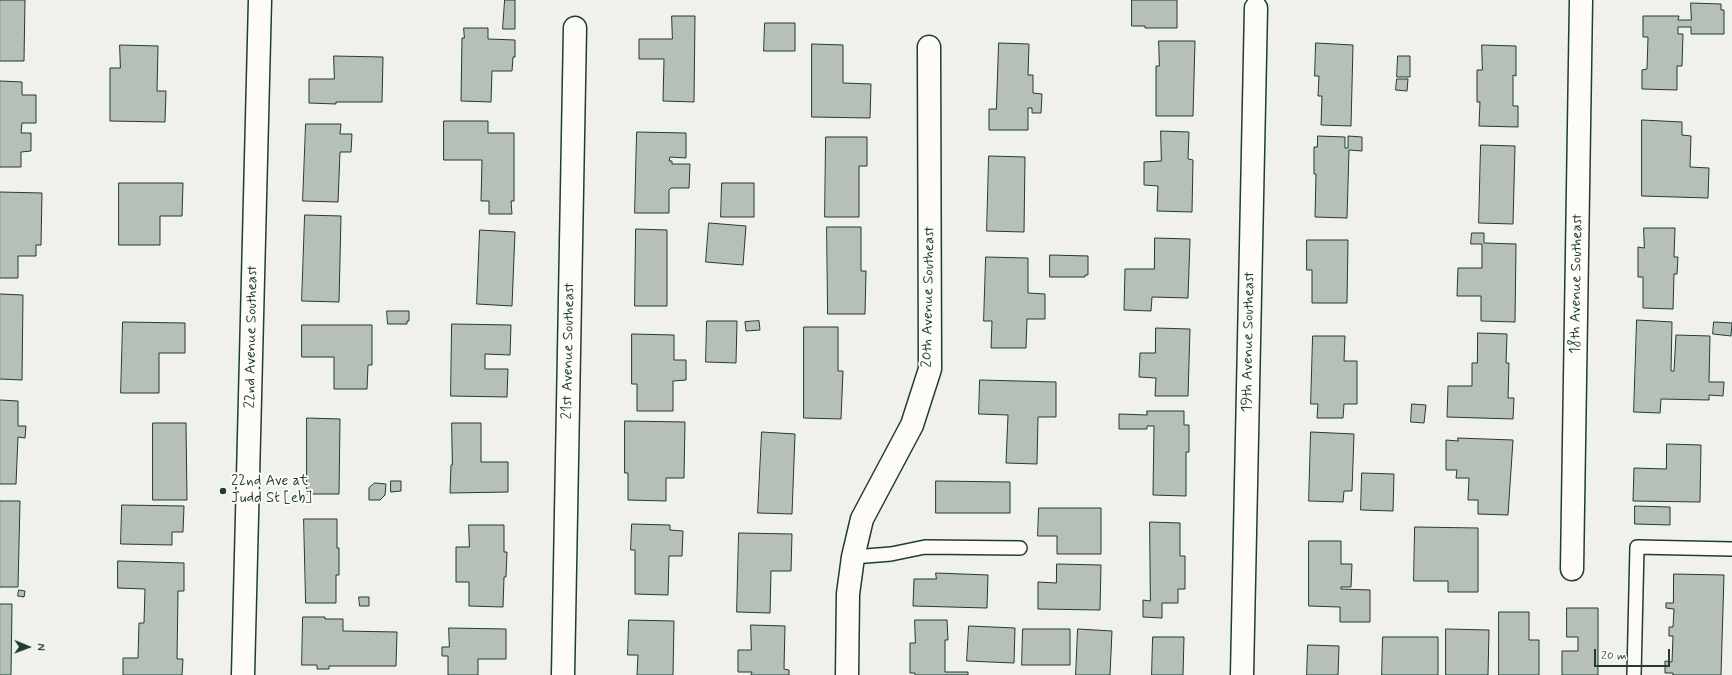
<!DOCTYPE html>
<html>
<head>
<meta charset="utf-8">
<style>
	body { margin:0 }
	#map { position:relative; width:1732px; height:675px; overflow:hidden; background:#f0f1eb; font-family:Mynerve,sans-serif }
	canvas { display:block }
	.north { position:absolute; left:8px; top:627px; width:40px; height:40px; -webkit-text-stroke:3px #fdfcf7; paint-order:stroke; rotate:91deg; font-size:11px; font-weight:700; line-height:16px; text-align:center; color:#1f3d34 }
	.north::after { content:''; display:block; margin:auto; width:14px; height:18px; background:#1f3d34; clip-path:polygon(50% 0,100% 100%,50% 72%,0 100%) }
	.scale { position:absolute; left:1594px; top:649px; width:76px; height:18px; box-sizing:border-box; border:2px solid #1f3d34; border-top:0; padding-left:5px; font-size:12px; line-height:14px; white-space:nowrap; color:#1f3d34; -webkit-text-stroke:3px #fdfcf7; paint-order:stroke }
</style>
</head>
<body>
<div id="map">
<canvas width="1732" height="675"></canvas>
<div class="north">N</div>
<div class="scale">20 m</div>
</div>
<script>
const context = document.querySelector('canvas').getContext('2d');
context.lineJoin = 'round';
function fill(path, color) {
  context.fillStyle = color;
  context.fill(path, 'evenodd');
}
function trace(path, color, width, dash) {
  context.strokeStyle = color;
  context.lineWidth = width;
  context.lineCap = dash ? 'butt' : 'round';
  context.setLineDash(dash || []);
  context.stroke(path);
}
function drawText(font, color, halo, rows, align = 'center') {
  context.font = font + ' Mynerve,sans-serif';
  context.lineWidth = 4;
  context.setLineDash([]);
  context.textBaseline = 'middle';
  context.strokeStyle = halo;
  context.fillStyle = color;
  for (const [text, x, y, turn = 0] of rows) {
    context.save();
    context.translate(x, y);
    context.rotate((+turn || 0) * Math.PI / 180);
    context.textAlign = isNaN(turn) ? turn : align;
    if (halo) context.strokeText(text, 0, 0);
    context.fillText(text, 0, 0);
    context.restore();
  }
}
const building = new Path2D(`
	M0 0H25L24 61H0Z
	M505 0H515V29H503Z
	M1132 0H1177V28H1145V26H1132Z
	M1691 3 1721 4V10H1724V34H1691V27H1678V34H1683L1682 66H1677V90L1642 89V70L1647 69 1648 37H1643V16H1679L1678 20H1691Z
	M672 16H695L694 102 663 101 664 59H639V39H672Z
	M765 23H795V51H764Z
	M464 28H488V39L515 40V57H513L512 71H492L491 102 461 101 462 38H464Z
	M1159 41H1195L1193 116H1156V66H1159Z
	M999 43 1029 44 1028 75H1033V93L1042 94 1041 113H1032V108H1028V130H989V109H996Z
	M1316 43 1353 45 1351 126 1321 125 1322 96H1318L1319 76H1315Z
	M812 44 843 45V83L871 84 870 118 812 117Z
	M120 45 158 46 157 91H166L165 122 110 121V68H120Z
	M1482 45 1516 46V76L1513 75V106H1518V127L1479 126 1480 102H1477V70H1482Z
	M334 56 383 57 382 102H336V104L309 103V79H334Z
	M1398 56H1410V77H1397Z
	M1397 79H1408L1407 91 1396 90Z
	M0 81 22 82V95H36V123H22L21 133H31V151L21 152V167H0Z
	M1642 120 1682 122V135L1691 136 1690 167 1709 168 1708 198 1642 196Z
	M444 121H488V133H514V201H511L512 214H489V201H481L482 160H444Z
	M306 124H341L340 134H352L351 152H340L338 202 303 201Z
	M1161 131 1189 132 1188 159 1193 160 1192 212 1157 211 1158 186 1144 185V162L1161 161Z
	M637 132 686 133V158L670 157 669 161H672V164H690L689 188H671L669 190V213H635Z
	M1318 136 1345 137V148H1348V136L1362 137V151L1349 150 1347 218 1315 217 1316 174H1314V147H1317Z
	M826 137H867V166H859V217H825Z
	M1481 145 1515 146 1513 224 1479 223Z
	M989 156 1025 157 1024 232 987 231Z
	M119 183H183L182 216H160V245H119Z
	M722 183H754V217H721Z
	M0 192 42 193 41 245H36V256H18V278H0Z
	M305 215 341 216 339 302 302 301Z
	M709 223 746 226 743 265 706 262Z
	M827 227H861V271H866L865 314H828Z
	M1644 228H1675L1674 257H1678L1677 274H1674L1673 309 1643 308V277H1638V247L1644 248Z
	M636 229 667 230V306H635Z
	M480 230 515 232 512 306 477 304Z
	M1472 233H1484V243L1516 244 1515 322 1481 321V296H1457L1458 268H1482V244H1471Z
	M1155 238 1190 239 1188 298 1152 297 1151 311 1124 310 1125 269H1154Z
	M1307 240H1348L1347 303H1312V270H1307Z
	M1050 255 1088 256V275H1085V277H1050Z
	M986 257 1028 258V293L1045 294V319H1027L1026 348H991L992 321H984Z
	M0 294 23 295 22 380 0 379Z
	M387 311H409V321H407V324H388Z
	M1637 320 1672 322 1671 371H1674L1676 335 1710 336 1709 382H1724L1723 396 1709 395V400L1661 399 1660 413 1634 412Z
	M707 321H737L736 363 706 362Z
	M759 321 760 330 746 331 745 322Z
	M123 322 185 323V353H159V393H121Z
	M1714 322 1732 323 1731 336 1713 334Z
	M452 324 511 325 510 355 485 354V369H508L507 397 451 396Z
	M302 325H372V365H368L367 389H334V357H302Z
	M804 327H838V371H843L841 419 804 418Z
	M1156 328 1190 329 1188 396H1155L1156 378 1139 377 1140 353H1155Z
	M1478 333 1507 334 1506 363H1509L1508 398H1514L1513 419 1447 417 1448 386H1472V363H1477Z
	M632 334 674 335V360H686V380L673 381V411H637V384H632Z
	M1313 336H1345L1344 361H1357V404H1344L1343 418H1317L1318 404H1311Z
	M980 380 1056 382V417H1038L1037 464 1006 463 1008 415 979 414Z
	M0 400 18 401V426H26L25 438 18 437 16 484H0Z
	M1412 404 1426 405 1424 423 1411 422Z
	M1147 411H1184V425H1189V452H1186V496L1153 495 1154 426H1147V429H1119V414L1147 415Z
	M307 418 340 419 339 494H307Z
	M625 421 685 422 684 478H666V501L628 500V473H625Z
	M153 423H186L187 500H153Z
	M452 423H481V462H508V492L450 493 451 465H452Z
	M762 432 795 434 792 514 758 513Z
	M1311 432 1354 434 1352 491H1344L1343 502 1309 501Z
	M1458 438 1513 440 1508 515 1478 514V500H1468L1469 478H1456L1457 470H1446V440L1458 441Z
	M1667 444 1701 445 1700 502 1633 501 1634 468 1666 469Z
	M1362 473 1394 474 1393 511 1361 510Z
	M391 481H401V491L391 492Z
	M936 481 1010 482V513H936Z
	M375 483 386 484 385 495 380 500H369V488Z
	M0 501H20L18 587H0Z
	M122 505 184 506 183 532H172V545L121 544Z
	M1635 506 1670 507V525L1635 524Z
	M1039 508H1101V554H1057V536H1038Z
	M304 519H337V548H339V575H336V603H306Z
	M1150 522 1180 523V556H1185V589H1178V603H1162V618L1143 617V600L1150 601Z
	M632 524 670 525V530L683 531 682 556H669L668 595 635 594V550H631Z
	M469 525H504V552H507L506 577H504L503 607 469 606V582H456V547H469Z
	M1415 527 1478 528V592H1448V581H1414Z
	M739 533 792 534 791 571H771L770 613 737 612Z
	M1309 541H1341V564H1352L1351 587H1341V589L1370 590V622H1340V607L1309 606Z
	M118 561 184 563V591H178L177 659H183L182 675H123V658H138L139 623H144L145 589 118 588Z
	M1057 564 1101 565 1100 610 1038 609V582L1056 583Z
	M936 573 988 575 987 608 913 606 914 579H936Z
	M1674 574 1724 575 1721 675H1673V673H1665V661L1672 662 1673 636H1669V627H1673L1674 609 1666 608V603H1673Z
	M19 590 25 591 24 597 18 596Z
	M359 597H369V606H360Z
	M0 604H12L11 675H0Z
	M1567 608H1598V675H1562V651H1578V637H1567Z
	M1499 612H1529V640H1539V675H1499Z
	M303 617H325V619H343V631L397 632 396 666H329V669H317V665H302Z
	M629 620 674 621 673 675H637L638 655H628Z
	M915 620H947L948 640H945V672H968V675H915V673H910V643H915Z
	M751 625 785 626 784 669 789 670V675H751L752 672H738V650H751Z
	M969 626 1015 628 1014 663 967 661Z
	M449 628 506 629V659H478V675H448V656H442V647H449Z
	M1023 629H1070V665H1022Z
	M1078 629 1112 631 1110 675H1076Z
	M1446 629 1489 630 1488 675H1446Z
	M1153 637H1184L1183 675H1152Z
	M1383 637H1438V675H1382Z
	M1308 645 1339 646 1338 675H1307Z`);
const lane = new Path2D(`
	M853 557 891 554 925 547 1020 548
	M1634 675 1637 547 1732 549`);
const street = new Path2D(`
	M1572 569 1581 0
	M563 675 575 28
	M847 675 848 594 853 557 862 519 912 425 930 369 929 47
	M1242 675 1256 8`);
const secondary = new Path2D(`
	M243 675 260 0`);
const markers = [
	[223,491,4,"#1f3d34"]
];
const streetNames = [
	["18th Avenue Southeast",1577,284,-89],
	["20th Avenue Southeast",929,297,-89],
	["22nd Avenue Southeast",252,337,-89],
	["19th Avenue Southeast",1249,342,-89],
	["21st Avenue Southeast",569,351,-89]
];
const poiNames = [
	["22nd Ave at",231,482],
	["Judd St [eb]",231,499]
];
fill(building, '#b6bfb8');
trace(building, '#1f3d34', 1);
trace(lane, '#1f3d34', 16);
trace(street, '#1f3d34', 25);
trace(secondary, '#1f3d34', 25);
trace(lane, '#fdfcf7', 13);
trace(street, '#fdfcf7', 22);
trace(secondary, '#fdfcf7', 22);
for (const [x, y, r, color] of markers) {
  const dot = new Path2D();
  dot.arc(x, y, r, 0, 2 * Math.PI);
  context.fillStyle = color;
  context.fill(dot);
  trace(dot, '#fdfcf7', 1.5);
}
drawText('15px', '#1f3d34', '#fdfcf7', streetNames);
drawText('15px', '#1f3d34', '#fdfcf7', poiNames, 'left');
</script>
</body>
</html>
